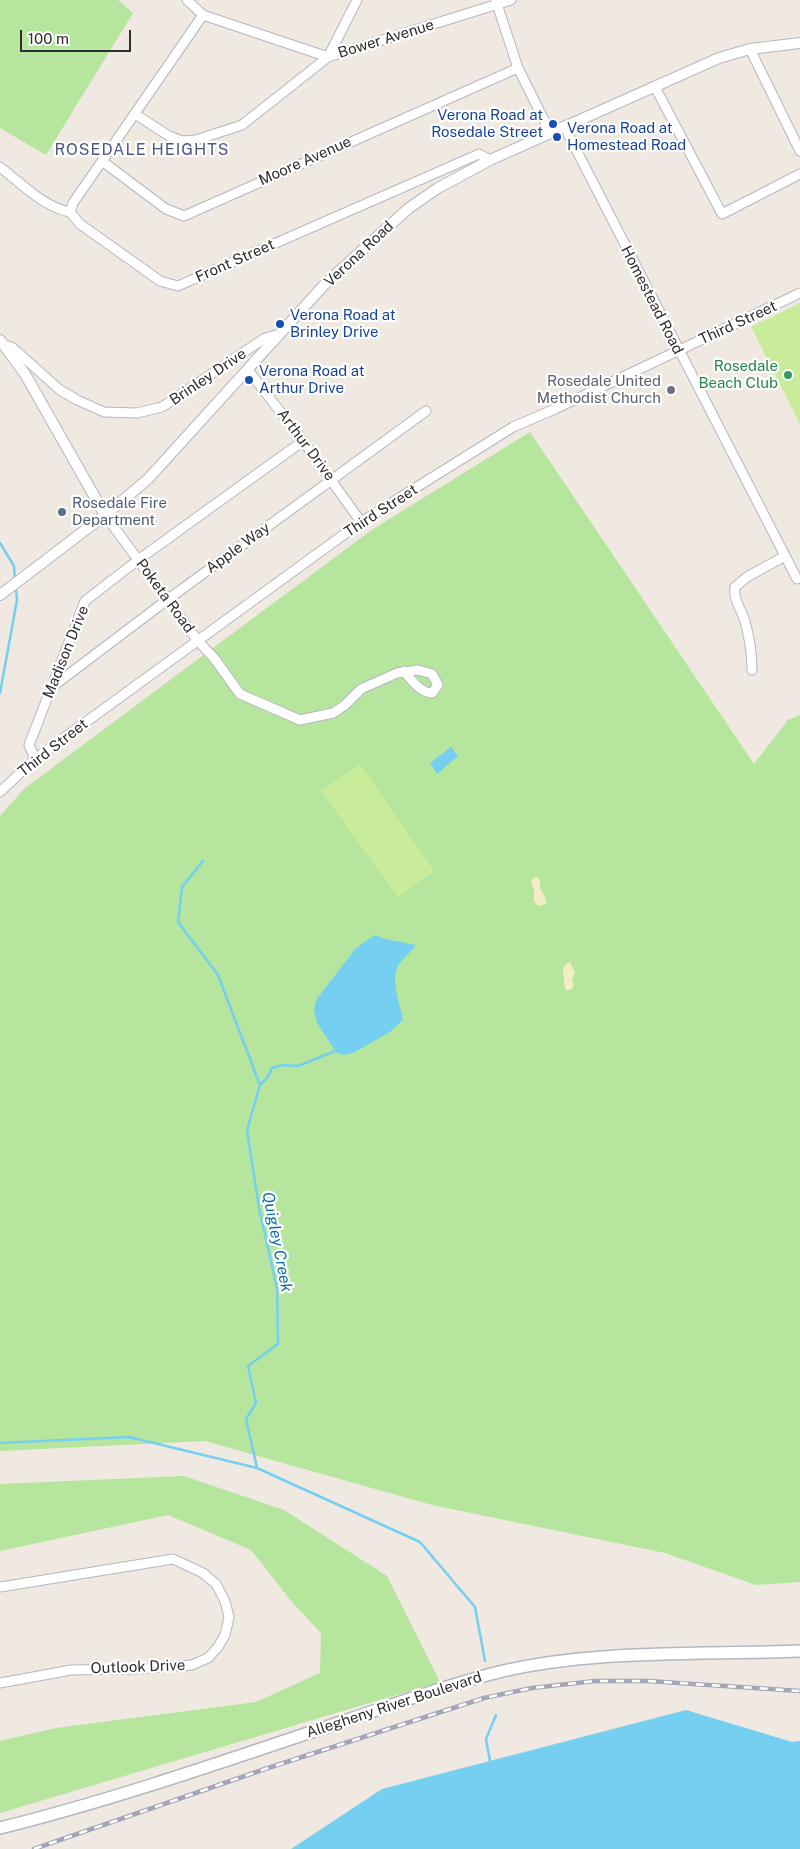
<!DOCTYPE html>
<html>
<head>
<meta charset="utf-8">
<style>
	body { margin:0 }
	#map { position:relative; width:800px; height:1849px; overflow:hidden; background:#efe9e1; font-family:"Public Sans",sans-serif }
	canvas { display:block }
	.scale { position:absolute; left:20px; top:30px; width:111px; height:22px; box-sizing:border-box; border:2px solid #2e2e2e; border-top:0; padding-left:6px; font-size:15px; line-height:18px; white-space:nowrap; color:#2e2e2e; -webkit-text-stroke:4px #fff; paint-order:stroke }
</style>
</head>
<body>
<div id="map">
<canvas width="800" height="1849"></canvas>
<div class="scale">100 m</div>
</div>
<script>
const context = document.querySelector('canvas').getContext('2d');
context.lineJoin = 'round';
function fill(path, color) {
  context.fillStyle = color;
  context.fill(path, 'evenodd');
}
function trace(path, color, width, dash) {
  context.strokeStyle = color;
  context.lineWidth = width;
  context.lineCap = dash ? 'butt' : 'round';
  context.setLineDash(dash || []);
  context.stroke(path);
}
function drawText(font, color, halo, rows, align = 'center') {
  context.font = font + ' "Public Sans",sans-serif';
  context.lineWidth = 4.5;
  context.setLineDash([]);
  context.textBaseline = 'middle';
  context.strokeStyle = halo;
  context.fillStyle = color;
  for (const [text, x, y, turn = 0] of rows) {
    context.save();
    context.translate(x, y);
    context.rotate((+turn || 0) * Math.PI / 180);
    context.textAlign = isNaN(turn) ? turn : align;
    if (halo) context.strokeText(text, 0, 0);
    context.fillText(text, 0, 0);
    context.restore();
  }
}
const green = new Path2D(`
	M0 0H118L133 13 46 155 0 128Z
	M530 432 754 764 788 720 800 715V1582L756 1585 665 1553 432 1505 205 1441 0 1451V816L24 789 370 531Z
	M184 1476 284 1510 387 1576 440 1682 0 1813V1741L56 1728 256 1702 320 1673 321 1633 292 1602 251 1550 168 1515 0 1551V1484Z`);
const sand = new Path2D(`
	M534 877H538C541 881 539 885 541 889 543 895 547 897 546 904L538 906 534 901V890L531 881Z
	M570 962 575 973 572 979 574 985 571 990H566C564 987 565 984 564 981 564 973 560 966 570 962Z`);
const pitch = new Path2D(`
	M800 303V424L751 327Z
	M360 764 434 871 398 897 321 791Z`);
const water = new Path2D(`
	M451 747 458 756 437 774 430 763Z
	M375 935 385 939 416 945C411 952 402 959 398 966 390 980 401 1006 403 1020L390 1032 353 1053 342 1055 336 1052 317 1023 314 1010 316 1000 356 948Z
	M686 1710 792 1742 800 1741V1849H291L382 1789Z`);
const stream = new Path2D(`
	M0 543 14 566 15 580
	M0 693 17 600 16 588
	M203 861 182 887 178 922 218 975 260 1085 247 1130 259 1208 277 1288 278 1344 248 1366 256 1403 246 1419 257 1468 420 1542 475 1607 485 1661
	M260 1085 268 1077 272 1068 283 1065 298 1066 335 1051
	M0 1443 129 1437 257 1468
	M490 1761 486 1739 496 1715`);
const minor = new Path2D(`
	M187 0 203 15 328 57 511 0
	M496 1 518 68 550 132
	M750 49 800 151
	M655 87 722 214 800 174
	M135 114 169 136 182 141 196 140 242 125 328 57 357 0
	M564 126 797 579
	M102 161 166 209 184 216 518 68
	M0 167C21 183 43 207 70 212L80 224 160 281 178 286 479 154 490 160
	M70 212 73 203 203 15
	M5 345 13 348 60 390 77 400 104 412 137 413 162 407 265 338 280 334
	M248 370 303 441 361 522
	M105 515 198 641 214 658 240 694 300 720 333 713 345 705 361 689 397 673 418 670 432 674 438 685 432 693C421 693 411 680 404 671
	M752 670C752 653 749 635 744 618 740 608 733 598 735 587L747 577 785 556
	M52 687 167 600 426 411
	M35 759 29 745 85 601 138 560 303 441
	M0 792 35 759 361 522 513 427 555 409 800 293
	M0 1587 173 1559 203 1573 216 1584 225 1601 229 1617 225 1635 218 1647 208 1658 192 1665 134 1669 71 1670 0 1683`);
const tertiary = new Path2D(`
	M0 340 25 374 105 515
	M0 595 105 515 148 479 325 284 409 208 438 188 490 160 719 58 750 49 800 43`);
const secondary = new Path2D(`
	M0 1828C117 1799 230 1759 344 1721 395 1704 446 1685 499 1672 595 1649 701 1655 800 1651`);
const rail = new Path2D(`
	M34 1849 265 1769 484 1698 532 1688 595 1681H648L800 1691`);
const markers = [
	[553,124,5,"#1a4fb4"],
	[557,137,5,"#1a4fb4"],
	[280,324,5,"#1a4fb4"],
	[788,375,5,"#2e9e5b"],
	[249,380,5,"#1a4fb4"],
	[671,390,5,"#6b7280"],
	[62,512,5,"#5c6f8a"]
];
const streetNames = [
	["Bower Avenue",386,39,-17],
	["Moore Avenue",305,161,-24],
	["Verona Road",359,254,-43],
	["Front Street",235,261,-24],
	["Homestead Road",652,300,63],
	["Third Street",738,323,-25],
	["Brinley Drive",208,377,-34],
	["Arthur Drive",306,445,53],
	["Third Street",381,511,-33],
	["Apple Way",238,548,-36],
	["Poketa Road",165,596,54],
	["Madison Drive",66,652,-68],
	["Third Street",53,748,-38],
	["Outlook Drive",138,1667,-2],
	["Allegheny River Boulevard",394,1705,-18]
];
const transitNames = [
	["Verona Road at",543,115,"right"],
	["Rosedale Street",543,132,"right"],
	["Verona Road at",567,128],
	["Homestead Road",567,145],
	["Verona Road at",290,315],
	["Brinley Drive",290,332],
	["Verona Road at",259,371],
	["Arthur Drive",259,388]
];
const leisureNames = [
	["Rosedale",778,366],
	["Beach Club",778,383]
];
const worshipNames = [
	["Rosedale United",661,381],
	["Methodist Church",661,398]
];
const serviceNames = [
	["Rosedale Fire",72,503],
	["Department",72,520]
];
const neighbourhoodNames = [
	["ROSEDALE HEIGHTS",142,150]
];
const waterNames = [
	["Quigley Creek",277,1242,79]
];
fill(green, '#b6e59e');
fill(sand, '#f3ecc5');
fill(pitch, '#c9ec9a');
fill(water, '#75cff0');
trace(stream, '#75cff0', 2.5);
trace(minor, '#b4b7c1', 11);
trace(tertiary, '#b4b7c1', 12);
trace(secondary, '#b4b7c1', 14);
trace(minor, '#fff', 9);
trace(tertiary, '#fff', 10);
trace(secondary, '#fff', 11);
trace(rail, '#a3a6b8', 4.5);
trace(rail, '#fff', 2.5, [8]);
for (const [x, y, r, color] of markers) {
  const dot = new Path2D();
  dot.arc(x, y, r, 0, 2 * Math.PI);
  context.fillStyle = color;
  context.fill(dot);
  trace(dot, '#fff', 2);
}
drawText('15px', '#2e2e2e', '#fff', streetNames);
drawText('15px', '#164399', '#fff', transitNames, 'left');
drawText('15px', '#27864d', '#fff', leisureNames, 'right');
drawText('15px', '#5b616d', '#fff', worshipNames, 'right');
drawText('15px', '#4e5e75', '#fff', serviceNames, 'left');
context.letterSpacing = '1px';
drawText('16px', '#4d5680', '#fff', neighbourhoodNames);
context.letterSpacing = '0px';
drawText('italic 16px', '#0d6fa3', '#fff', waterNames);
</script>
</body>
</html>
